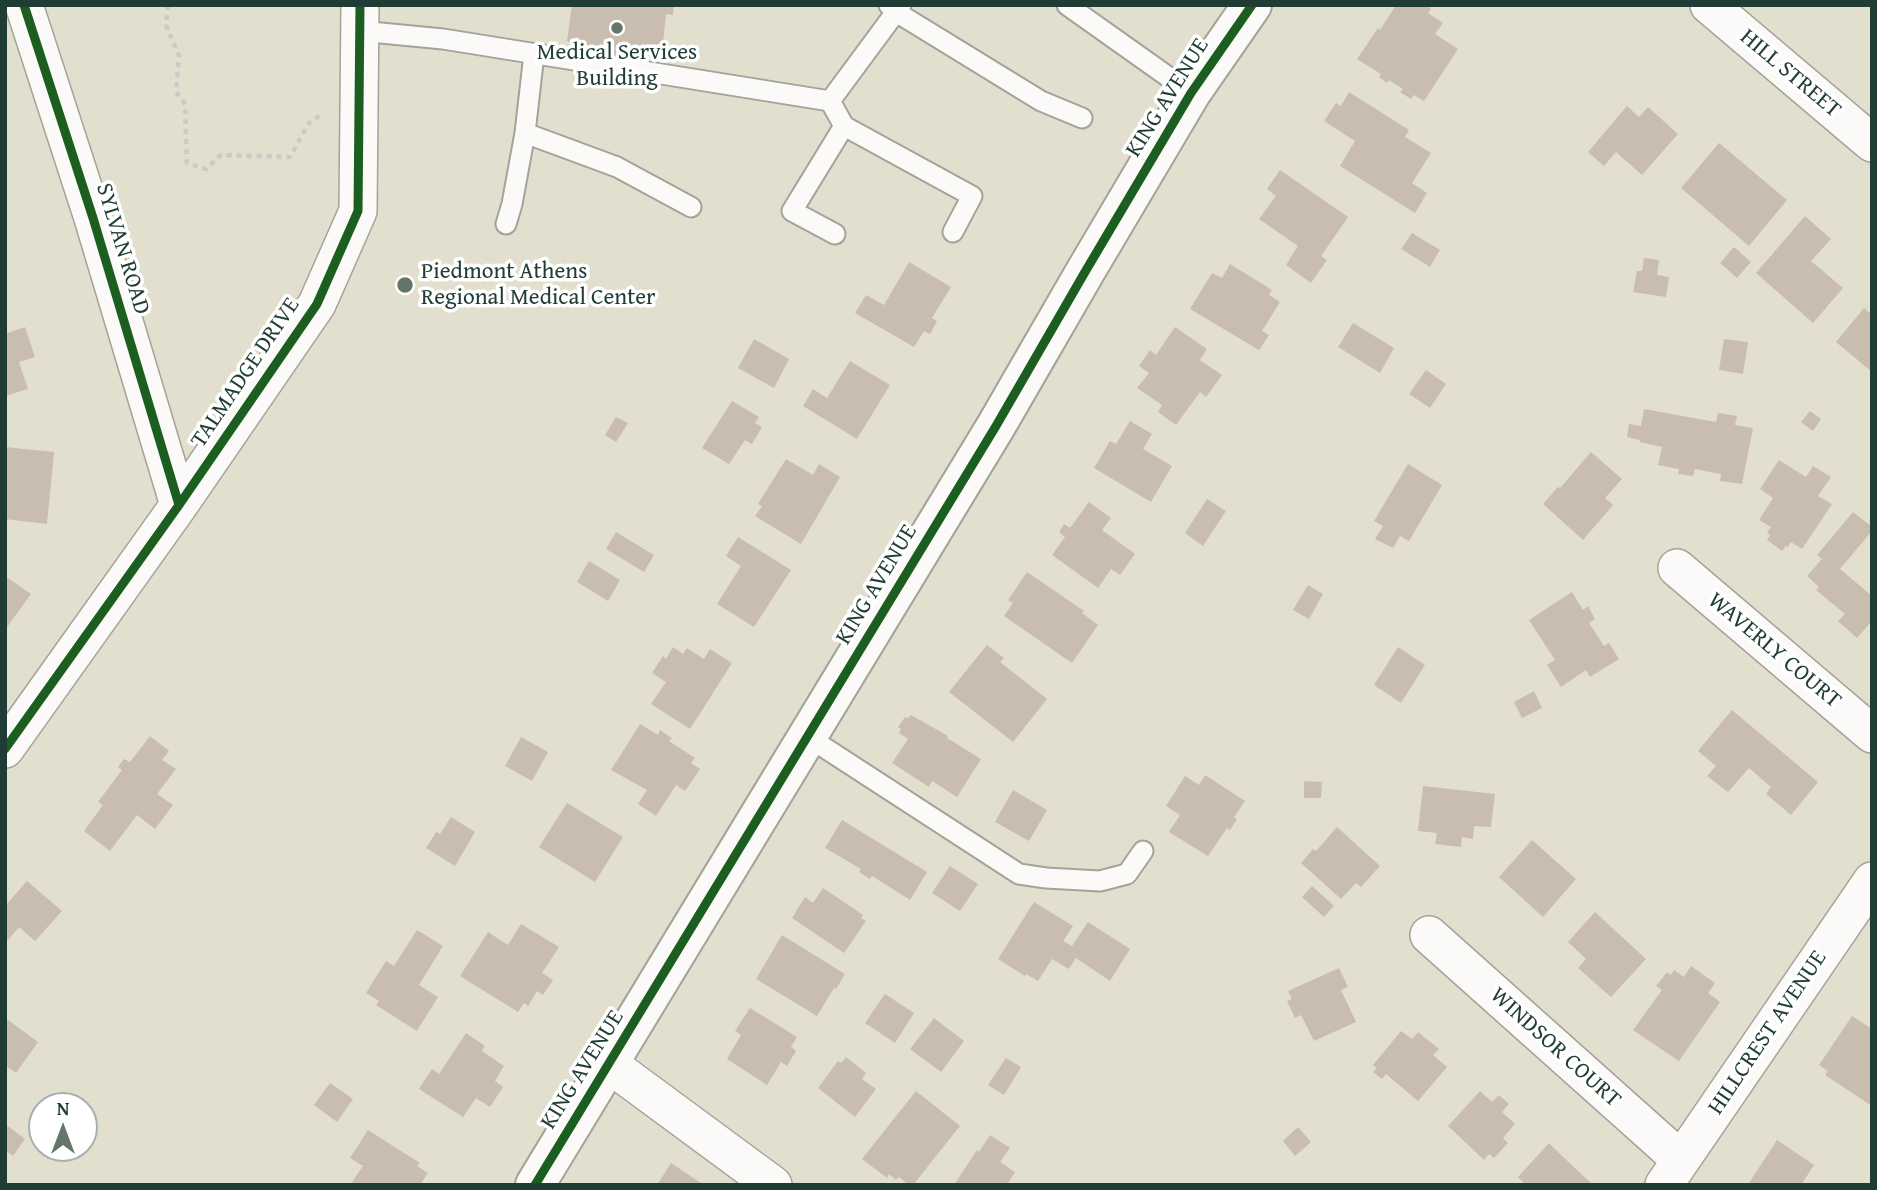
<!DOCTYPE html>
<html>
<head>
<meta charset="utf-8">
<style>
	body { margin:0 }
	#map { position:relative; width:1877px; height:1190px; overflow:hidden; background:#e3dfcf; font-family:"Gentium Book Plus",serif }
	canvas { display:block }
	.frame { position:absolute; inset:0; border:7px solid #1f3d34; pointer-events:none }
	.north { position:absolute; left:28px; top:1092px; width:70px; height:70px; box-sizing:border-box; background:#fff; border:2px solid #a5b1ae; border-radius:50%; rotate:0deg; font-size:19px; font-weight:700; line-height:28px; text-align:center; color:#1f3d34 }
	.north::after { content:''; display:block; margin:auto; width:24px; height:32px; background:#64766a; clip-path:polygon(50% 0,100% 100%,50% 72%,0 100%) }
</style>
</head>
<body>
<div id="map">
<canvas width="1877" height="1190"></canvas>
<div class="frame"></div>
<div class="north">N</div>
</div>
<script>
const context = document.querySelector('canvas').getContext('2d');
context.lineJoin = 'round';
function fill(path, color) {
  context.fillStyle = color;
  context.fill(path, 'evenodd');
}
function trace(path, color, width, dash) {
  context.strokeStyle = color;
  context.lineWidth = width;
  context.lineCap = dash ? 'butt' : 'round';
  context.setLineDash(dash || []);
  context.stroke(path);
}
function drawText(font, color, halo, rows, align = 'center') {
  context.font = font + ' "Gentium Book Plus",serif';
  context.lineWidth = 7;
  context.setLineDash([]);
  context.textBaseline = 'middle';
  context.strokeStyle = halo;
  context.fillStyle = color;
  for (const [text, x, y, turn = 0] of rows) {
    context.save();
    context.translate(x, y);
    context.rotate((+turn || 0) * Math.PI / 180);
    context.textAlign = isNaN(turn) ? turn : align;
    if (halo) context.strokeText(text, 0, 0);
    context.fillText(text, 0, 0);
    context.restore();
  }
}
const building = new Path2D(`
	M572 5H674L673 15 666 14 662 54 637 57 617 56 598 52 577 46 567 41Z
	M1396 5H1426L1431 9 1428 13 1443 23 1435 34 1458 49 1424 101 1414 95 1411 99 1400 92 1403 89 1389 80 1387 83 1379 77 1381 74 1357 59 1378 28 1380 30Z
	M1349 92 1409 130 1405 137 1431 153 1412 183 1427 193 1415 213 1340 166 1355 141 1324 121 1336 103 1341 106Z
	M1627 106 1639 117 1648 107 1678 134 1642 175 1616 152 1604 166 1588 152Z
	M1719 143 1787 200 1749 246 1681 188Z
	M1280 170 1348 217 1321 256 1327 260 1311 283 1286 265 1298 246 1259 219 1276 196 1267 189Z
	M1805 216 1831 239 1811 261 1843 288 1813 323 1756 273Z
	M1412 233 1440 250 1430 267 1401 249Z
	M1734 247 1751 262 1737 278 1720 263Z
	M1644 258 1659 260 1657 275 1669 277 1666 297 1633 292 1637 271H1642Z
	M909 262 951 287 932 318 937 321 930 334 924 331 914 347 855 313 866 295 884 305Z
	M1230 264 1272 290 1269 295 1280 302 1262 331 1269 335 1259 350 1190 309 1212 273 1222 278Z
	M1864 308 1872 315V372L1836 342Z
	M1353 323 1394 348 1380 373 1338 347Z
	M25 327 35 357 19 362 28 389 5 396V334Z
	M1175 327 1207 349 1200 360 1222 375 1206 397 1200 392 1176 425 1158 412 1162 405 1137 388 1149 373 1139 366 1150 350 1156 355Z
	M754 339 789 359 774 388 738 368Z
	M1724 339 1748 342 1743 374 1719 370Z
	M850 361 890 385 857 439 803 406 813 389 827 398Z
	M1426 370 1446 384 1430 408 1409 394Z
	M732 401 759 417 755 423 762 427 752 444 745 440 729 464 702 448Z
	M1644 409 1716 422 1718 413 1737 416 1735 425 1753 428 1742 484 1720 481 1721 474 1695 469 1693 476 1678 474 1679 469 1658 465 1662 447 1640 442V440L1627 437 1629 424 1641 426Z
	M1810 411 1821 419 1813 431 1801 422Z
	M616 417 628 423 616 442 605 435Z
	M1130 421 1152 434 1143 449 1172 466 1151 502 1094 468 1110 441 1116 444Z
	M5 447 54 452 47 524 5 519Z
	M1591 452 1622 479 1605 498 1613 505 1583 540 1543 504 1558 487 1560 488Z
	M786 459 813 475 819 464 840 477 801 544 755 516 762 506 758 504Z
	M1779 460 1806 477 1813 466 1831 477 1818 496 1832 504 1802 549 1791 542 1788 547 1786 546 1782 551 1767 540 1770 535 1767 533 1771 527 1759 520 1773 498 1760 489Z
	M1408 464 1442 485 1409 541 1400 536 1393 548 1375 539 1383 526 1374 521Z
	M1207 499 1226 511 1203 546 1185 533Z
	M1089 502 1111 518 1102 530 1135 554 1120 575 1111 569 1098 588 1052 555 1065 537 1059 532 1064 524 1070 528Z
	M1853 512 1872 527V531L1840 569 1872 596V621L1857 638 1838 621 1845 614 1816 590 1819 587 1807 576 1822 559 1817 555Z
	M616 532 654 555 644 572 606 549Z
	M738 537 791 570 754 627 717 604 741 566 726 556Z
	M589 561 620 580 608 601 577 582Z
	M1027 572 1084 611 1082 613 1098 625 1072 663 1004 616 1013 603 1008 600Z
	M5 576 31 594 5 630Z
	M1308 585 1323 594 1309 619 1293 610Z
	M1572 592 1583 610 1588 606 1595 619 1589 623 1604 646 1609 643 1619 659 1590 677 1586 670 1561 687 1547 665 1555 660 1529 620Z
	M987 645 1004 658 1000 662 1047 699 1013 742 949 692Z
	M673 647 683 654 687 648 704 659 710 649 732 663 690 729 651 704 666 682 652 673 663 656 666 659Z
	M1398 647 1425 665 1401 703 1374 685Z
	M1534 691 1542 708 1522 718 1514 702Z
	M1732 710 1818 782 1791 815 1766 794 1771 787 1749 768 1728 792 1707 776 1716 766 1698 751Z
	M911 715 948 736 947 738 981 759 957 797 932 781 929 787 892 763 908 739 899 733 901 729 898 727 905 717 908 718Z
	M640 724 658 735 660 730 672 738 669 741 695 758 691 763 700 769 685 791 676 785 656 816 638 804 647 790 611 770Z
	M150 736 169 751 162 760 176 769 157 794 173 805 155 829 137 815 110 851 84 831 103 805 98 802 122 770 118 767 124 759 130 762Z
	M521 737 548 752 532 781 505 766Z
	M1205 775 1245 801 1234 817 1237 819 1230 830 1227 828 1208 856 1169 832 1180 815 1166 806 1185 776 1199 785Z
	M1304 781 1322 782 1321 798H1304Z
	M1423 786 1495 794 1491 827 1474 826 1473 839 1462 837 1461 847 1435 844 1437 833 1418 831Z
	M1013 790 1047 810 1029 841 995 822Z
	M567 803 623 837 595 882 539 847Z
	M451 817 475 832 455 866 426 848 436 832 440 834Z
	M842 820 927 872 910 900 872 876 870 879 859 872 861 869 825 848Z
	M1337 827 1380 866 1361 887 1356 883 1341 899 1301 863 1313 849 1316 851Z
	M1532 840 1576 879 1543 917 1499 877Z
	M950 866 978 884 960 911 932 893Z
	M27 881 62 911 35 941 19 927 8 940 5 937V906Z
	M1312 886 1334 906 1324 917 1302 897Z
	M823 888 863 915 861 918 866 921 844 953 792 918 805 897 813 903Z
	M1034 902 1073 926 1063 941 1072 946 1088 922 1130 949 1110 981 1076 958 1069 969 1052 959 1038 981 1026 974 1025 976 998 959Z
	M1595 912 1646 959 1611 997 1578 968 1586 959 1568 942Z
	M521 924 559 947 542 973 553 980 543 995 537 991 528 1006 524 1003 518 1012 460 976 488 932 508 945Z
	M417 930 443 946 419 985 438 997 417 1031 376 1005 379 1001 366 993 386 961 394 966Z
	M782 935 845 974 836 989 834 988 817 1016 756 979Z
	M1691 966 1715 983 1708 993 1720 1002 1679 1061 1633 1030 1662 990 1656 986 1667 972 1671 975 1674 970 1684 977Z
	M1339 968 1348 987 1341 990 1356 1022 1314 1041 1301 1015 1295 1018 1287 1001 1292 999 1288 991Z
	M885 994 914 1013 895 1043 865 1023Z
	M750 1008 797 1037 791 1047 796 1051 787 1066 781 1062 767 1085 727 1059 741 1035 735 1031Z
	M1852 1016 1872 1029V1106L1825 1075 1828 1071 1819 1065Z
	M934 1018 964 1041 941 1072 910 1049Z
	M8 1020 38 1042 16 1073 5 1065V1023Z
	M1401 1031 1412 1039 1418 1032 1439 1049 1433 1055 1447 1067 1418 1101 1386 1074 1382 1079 1373 1072 1377 1068 1373 1065Z
	M466 1033 485 1046 482 1051 504 1066 495 1081 503 1087 490 1107 476 1098 463 1117 419 1089 432 1069 439 1074Z
	M846 1057 866 1073 862 1079 876 1089 855 1117 818 1088 838 1061 841 1063Z
	M1006 1058 1021 1067 1004 1095 988 1085Z
	M330 1083 353 1099 337 1122 314 1105Z
	M916 1091 960 1126 913 1185H909L899 1177 896 1180 889 1174 887 1178 862 1159Z
	M1480 1091 1492 1102 1499 1095 1509 1104 1502 1112 1515 1124 1503 1138 1508 1143 1494 1158 1489 1154 1484 1160 1448 1126Z
	M8 1126 25 1139 13 1156 5 1150V1130Z
	M1298 1127 1311 1142 1295 1156 1283 1141Z
	M368 1130 420 1163 417 1166 428 1173 420 1185H356L352 1182 363 1166 350 1158Z
	M990 1135 1010 1148 1000 1162 1015 1172 1007 1185H954L977 1150 979 1152Z
	M1777 1140 1814 1165 1801 1185H1752L1749 1183Z
	M1549 1143 1561 1155 1593 1185H1526L1518 1177Z
	M671 1163 704 1185H657Z`);
const path = new Path2D(`
	M168 5 166 25 179 56 176 92 185 104 187 163 206 169 221 155 290 157 309 123 324 113`);
const service = new Path2D(`
	M889 5 896 12 1041 101 1082 118
	M1067 5 1191 93
	M360 31 443 39 830 101 901 5
	M534 54 525 133 617 167 691 207
	M830 101 844 126 972 196 953 232
	M506 224 512 204 525 133
	M835 234 792 211 844 126
	M808 737 1019 874 1046 878 1100 881 1127 874 1143 851`);
const minor = new Path2D(`
	M24 5 93 218 179 505
	M1709 5 1872 143
	M1677 568 1872 734
	M5 749 179 505 317 304 358 211 360 5
	M1429 935 1681 1160
	M609 1064 773 1185
	M1664 1185 1872 881`);
const tertiary = new Path2D(`
	M535 1185 996 426 1085 272 1191 93 1252 5`);
const cycleway = new Path2D(`
	M24 5 93 218 179 505
	M5 749 179 505 317 304 358 211 360 5
	M535 1185 996 426 1085 272 1191 93 1252 5`);
const markers = [
	[617,28,7,"#64766a"],
	[405,285,9,"#64766a"]
];
const poiNames = [
	["Medical Services",617,53],
	["Building",617,79],
	["Piedmont Athens",421,272,"left"],
	["Regional Medical Center",421,298,"left"]
];
const streetNames = [
	["HILL STREET",1790,74,40],
	["KING AVENUE",1168,98,-58],
	["SYLVAN ROAD",122,249,73],
	["TALMADGE DRIVE",246,373,-56],
	["KING AVENUE",877,585,-59],
	["WAVERLY COURT",1774,651,40],
	["HILLCREST AVENUE",1768,1033,-56],
	["WINDSOR COURT",1555,1048,42],
	["KING AVENUE",583,1070,-58]
];
fill(building, '#c8bdaf');
trace(service, '#a2a399', 23);
trace(minor, '#a2a399', 40);
trace(tertiary, '#a2a399', 42);
trace(path, '#c9cbc6', 4.5, [5, 5]);
trace(service, '#fbfaf8', 19);
trace(minor, '#fbfaf8', 37);
trace(tertiary, '#fbfaf8', 38);
trace(cycleway, '#1b5e20', 9);
for (const [x, y, r, color] of markers) {
  const dot = new Path2D();
  dot.arc(x, y, r, 0, 2 * Math.PI);
  context.fillStyle = color;
  context.fill(dot);
  trace(dot, '#fff', 2.5);
}
drawText('23px', '#1f3d34', '#fff', poiNames);
drawText('23px', '#1f3d34', '#fff', streetNames);
</script>
</body>
</html>
